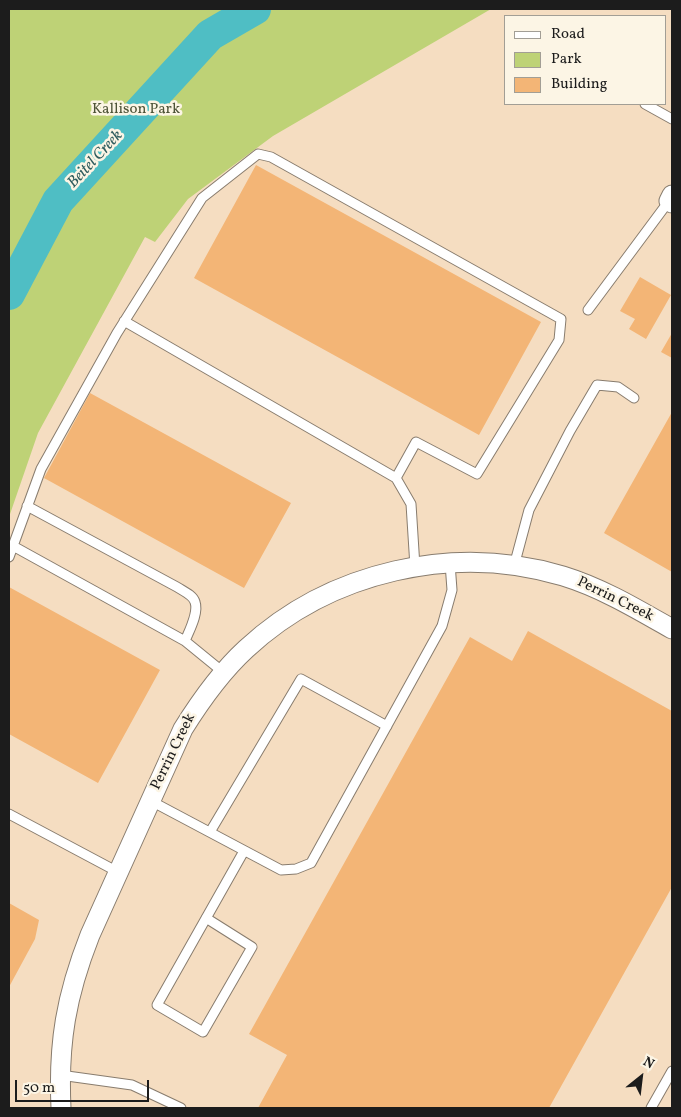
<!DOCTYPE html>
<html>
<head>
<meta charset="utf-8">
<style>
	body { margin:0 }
	#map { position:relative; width:681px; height:1117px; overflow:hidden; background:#f5ddc1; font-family:Vollkorn,serif }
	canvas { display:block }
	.frame { position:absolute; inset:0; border:10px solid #1c1c1c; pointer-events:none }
	.legend { position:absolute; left:504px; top:15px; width:162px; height:90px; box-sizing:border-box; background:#fcf5e5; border:1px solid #a29e95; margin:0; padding:6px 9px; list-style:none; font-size:15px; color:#1c1c1c }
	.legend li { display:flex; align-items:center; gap:10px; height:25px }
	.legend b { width:25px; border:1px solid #a29e95 }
	.north { position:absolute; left:616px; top:1052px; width:50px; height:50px; -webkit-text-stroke:4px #fcf5e5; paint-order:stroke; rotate:29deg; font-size:14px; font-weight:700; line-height:20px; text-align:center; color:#1c1c1c }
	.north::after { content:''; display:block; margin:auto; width:18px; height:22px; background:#1c1c1c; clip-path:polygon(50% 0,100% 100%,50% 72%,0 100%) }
	.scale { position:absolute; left:15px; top:1080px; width:134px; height:22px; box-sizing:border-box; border:2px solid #1c1c1c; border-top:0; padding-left:6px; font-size:15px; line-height:18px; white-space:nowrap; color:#1c1c1c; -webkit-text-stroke:4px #fcf5e5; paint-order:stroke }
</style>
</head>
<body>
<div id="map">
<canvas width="681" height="1117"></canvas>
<div class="frame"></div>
<ul class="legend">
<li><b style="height:6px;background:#fff"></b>Road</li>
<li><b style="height:14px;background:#bed276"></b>Park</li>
<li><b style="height:14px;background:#f3b576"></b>Building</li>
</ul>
<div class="north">N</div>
<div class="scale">50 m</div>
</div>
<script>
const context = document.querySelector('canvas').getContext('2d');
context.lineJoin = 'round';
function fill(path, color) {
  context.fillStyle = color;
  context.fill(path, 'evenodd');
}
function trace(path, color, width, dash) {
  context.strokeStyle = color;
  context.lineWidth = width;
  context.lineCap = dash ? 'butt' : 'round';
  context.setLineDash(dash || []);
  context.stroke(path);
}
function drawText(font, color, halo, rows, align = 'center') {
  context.font = font + ' Vollkorn,serif';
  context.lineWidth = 5;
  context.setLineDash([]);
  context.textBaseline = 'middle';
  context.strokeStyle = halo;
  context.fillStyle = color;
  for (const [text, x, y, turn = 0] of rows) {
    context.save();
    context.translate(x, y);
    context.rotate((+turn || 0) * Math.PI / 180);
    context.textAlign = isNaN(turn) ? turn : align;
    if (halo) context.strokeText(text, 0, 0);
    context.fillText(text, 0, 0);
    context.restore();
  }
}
const green = new Path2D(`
	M9 9H491L273 136 188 199 155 242 145 237 38 433 9 517Z`);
const river = new Path2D(`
	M9 294 58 201 210 35 255 9`);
const building = new Path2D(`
	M256 165 541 322 479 435 194 278Z
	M640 277 671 295 646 339 629 329 635 319 620 311Z
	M672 333V358L661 352Z
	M90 393 291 503 244 588 44 478Z
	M672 412V572L604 533Z
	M9 587 160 670 98 783 9 734Z
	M528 631 672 711V887L549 1108H258L287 1055 249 1034 470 637 512 661Z
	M9 903 39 920 35 939 9 987Z`);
const service = new Path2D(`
	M645 104 672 119
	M588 310 669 201
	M124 321 396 478
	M27 506 177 587C183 591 193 595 195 602 199 613 189 631 185 641
	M13 546 185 641 223 672
	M9 557 41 469 117 333 202 198 258 154 271 157 561 319 559 340 477 474 416 442 396 478 411 504 415 567
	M514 566 529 510 570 431 597 385 618 387 634 398
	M151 801 281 870 296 869 311 863 442 626 452 590 450 563
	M9 814 118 872
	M210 832 301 679 387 726
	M206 918 252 947 203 1032 157 1005 244 851
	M60 1075 132 1085 181 1108
	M651 1108 672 1071`);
const minor = new Path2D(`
	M672 195 669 201 672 203
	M61 1108C58 1043 66 996 90 935L183 729C201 700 221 672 246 649 330 571 454 543 563 576 602 588 637 609 672 629`);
const parkNames = [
	["Kallison Park",136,110]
];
const streetNames = [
	["Perrin Creek",615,600,26],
	["Perrin Creek",174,752,-64]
];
const waterNames = [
	["Beitel Creek",96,160,-47]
];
fill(green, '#bed276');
trace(river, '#4fbec4', 32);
fill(building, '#f3b576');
trace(service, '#887c6e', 11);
trace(minor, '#887c6e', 21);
trace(service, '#fff', 9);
trace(minor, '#fff', 19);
drawText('15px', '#4d5337', '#fcf5e5', parkNames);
drawText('15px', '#1c1c1c', '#fcf5e5', streetNames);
drawText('italic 16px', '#305d5f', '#fcf5e5', waterNames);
</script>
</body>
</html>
